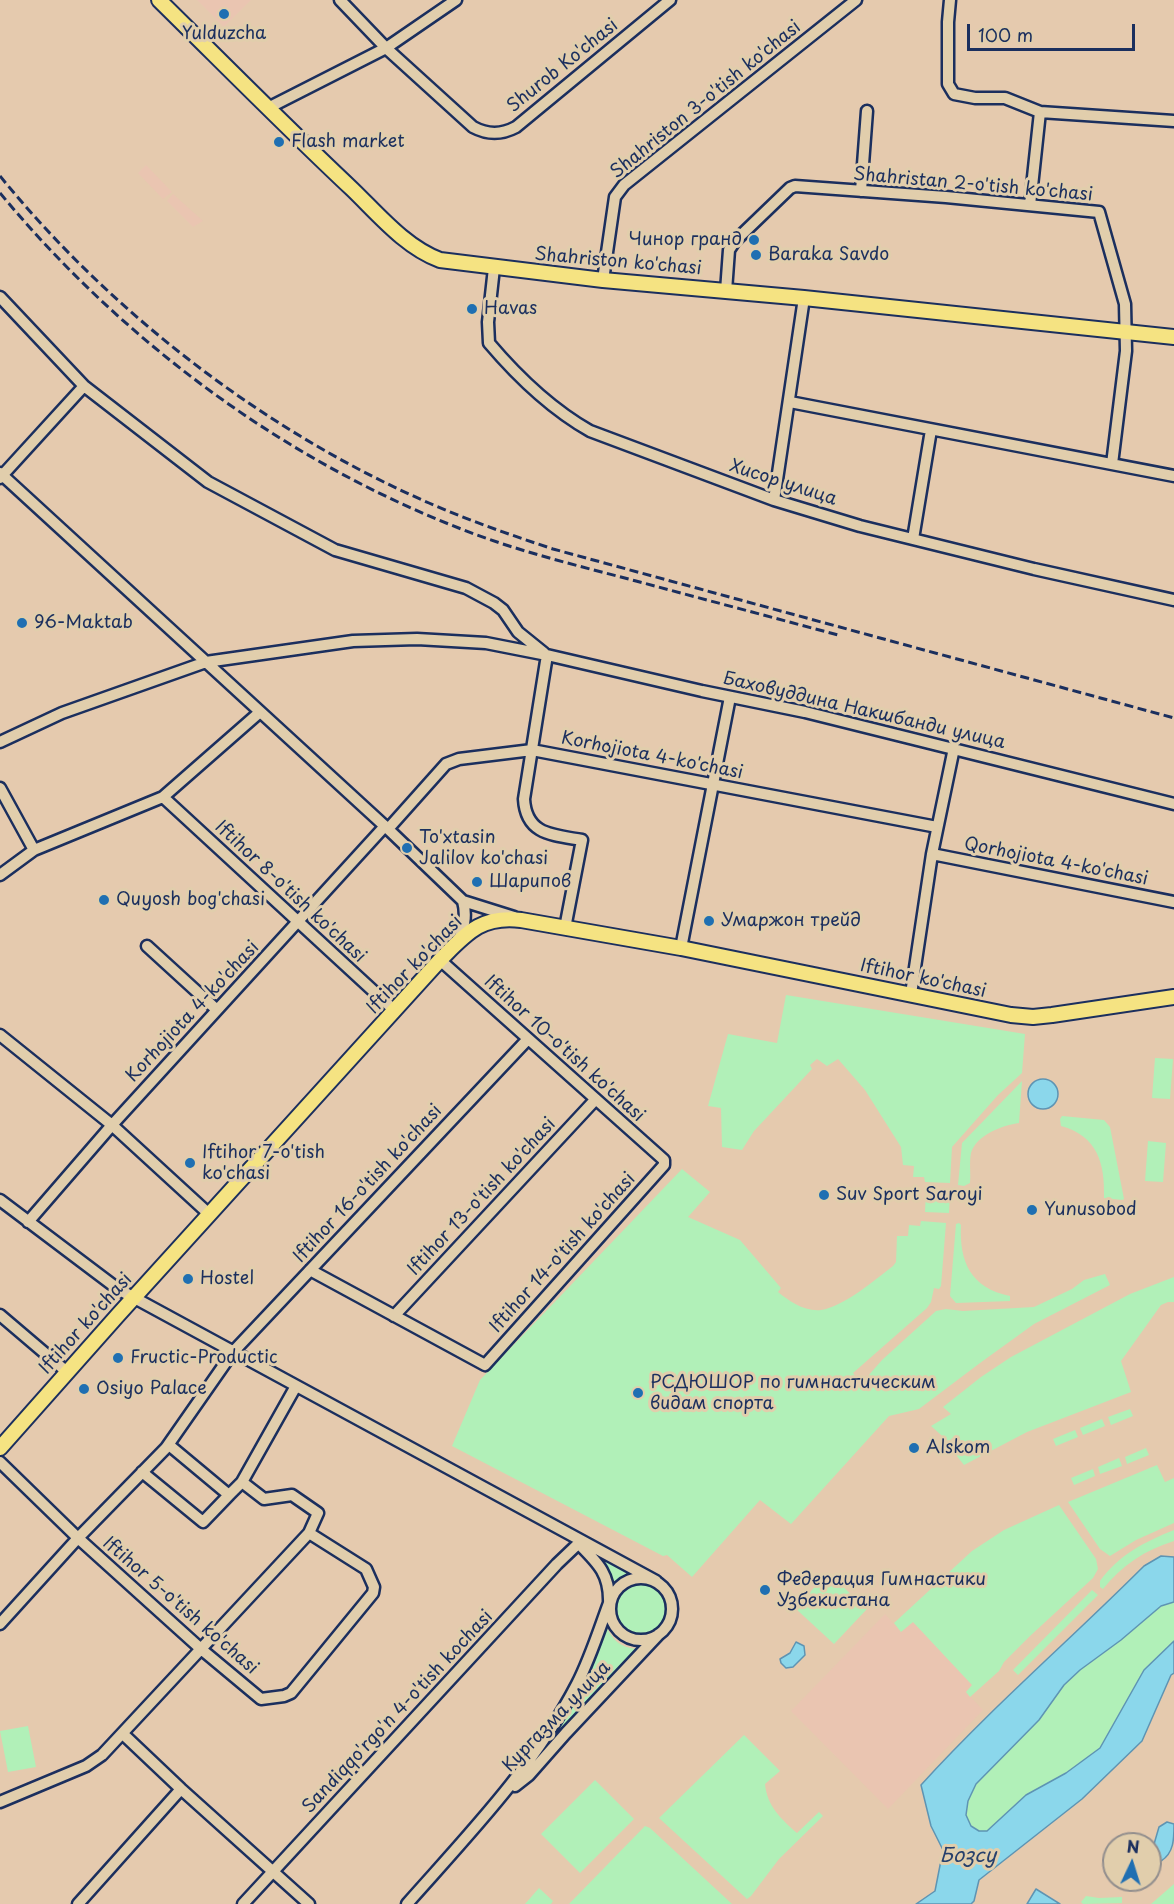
<!DOCTYPE html>
<html>
<head>
<meta charset="utf-8">
<style>
	body { margin:0 }
	#map { position:relative; width:1174px; height:1904px; overflow:hidden; background:#e5caae; font-family:"Playpen Sans",sans-serif }
	canvas { display:block }
	.north { position:absolute; left:1102px; top:1832px; width:60px; height:60px; box-sizing:border-box; background:#e1ceac; border:2px solid #928e8d; border-radius:50%; rotate:4deg; font-size:16px; font-weight:700; line-height:24px; text-align:center; color:#1b2f5e }
	.north::after { content:''; display:block; margin:auto; width:21px; height:27px; background:#1f6fb2; clip-path:polygon(50% 0,100% 100%,50% 72%,0 100%) }
	.scale { position:absolute; left:967px; top:24px; width:168px; height:27px; box-sizing:border-box; border:3px solid #1b2f5e; border-top:0; padding-left:8px; font-size:18px; line-height:21px; white-space:nowrap; color:#1b2f5e; -webkit-text-stroke:4px #e1ceac; paint-order:stroke }
</style>
</head>
<body>
<div id="map">
<canvas width="1174" height="1904"></canvas>
<div class="north">N</div>
<div class="scale">100 m</div>
</div>
<script>
const context = document.querySelector('canvas').getContext('2d');
context.lineJoin = 'round';
function fill(path, color) {
  context.fillStyle = color;
  context.fill(path, 'evenodd');
}
function trace(path, color, width, dash) {
  context.strokeStyle = color;
  context.lineWidth = width;
  context.lineCap = dash ? 'butt' : 'round';
  context.setLineDash(dash || []);
  context.stroke(path);
}
function drawText(font, color, halo, rows, align = 'center') {
  context.font = font + ' "Playpen Sans",sans-serif';
  context.lineWidth = 6;
  context.setLineDash([]);
  context.textBaseline = 'middle';
  context.strokeStyle = halo;
  context.fillStyle = color;
  for (const [text, x, y, turn = 0] of rows) {
    context.save();
    context.translate(x, y);
    context.rotate((+turn || 0) * Math.PI / 180);
    context.textAlign = isNaN(turn) ? turn : align;
    if (halo) context.strokeText(text, 0, 0);
    context.fillText(text, 0, 0);
    context.restore();
  }
}
const built = new Path2D(`
	M197 0H251L224 27Z
	M146 165 172 192 163 199 138 173Z
	M173 194 203 221 193 227 167 201Z
	M885 1614 901 1632 913 1622 972 1685 966 1692 983 1710 888 1809 791 1711Z`);
const green = new Path2D(`
	M786 995 1025 1034 1022 1073 998 1095 952 1147 950 1183 925 1182 924 1177H913L914 1166 903 1165 901 1147 865 1090 838 1059 827 1066 817 1059 810 1065 812 1069 754 1131 742 1150 722 1147 721 1108 708 1106 728 1034 777 1043Z
	M1155 1058 1173 1059 1170 1099 1152 1098Z
	M1022 1081 1019 1123C1003 1125 976 1135 971 1153 969 1163 971 1174 970 1183L964 1186 958 1185 962 1143Z
	M1062 1116 1104 1120 1110 1127 1124 1199 1122 1200 1104 1198C1105 1164 1098 1136 1061 1126L1060 1119Z
	M1148 1141 1166 1143 1163 1182 1145 1181Z
	M682 1169 710 1192 688 1217 740 1240 781 1288 778 1292C789 1301 805 1312 821 1310 843 1307 875 1280 893 1266L896 1262 897 1236H908L909 1225 920 1226 921 1221 946 1223 941 1286 939 1289 934 1288 931 1302 927 1308 853 1373 861 1384 882 1360 936 1311 946 1309 963 1311 1034 1307 1072 1289 1084 1280 1105 1274 1110 1285 1034 1324 980 1363 919 1409 889 1416 791 1524 760 1500 692 1577 667 1555 663 1556 452 1446 480 1380Z
	M926 1192 950 1193 949 1213 925 1212Z
	M959 1223 961 1225C959 1262 971 1288 1010 1296V1301L956 1303 950 1296 956 1224Z
	M1174 1277V1302H1168L1161 1305 1121 1361 1131 1392 1027 1432 964 1465 956 1455 962 1448 952 1438 949 1442 931 1426 951 1414 943 1407 981 1377 1011 1357 1130 1294Z
	M1130 1409 1133 1416 1111 1425 1108 1417Z
	M1102 1419 1105 1426 1083 1435 1080 1428Z
	M1075 1430 1078 1437 1056 1446 1053 1439Z
	M1146 1448 1149 1455 1127 1464 1125 1457Z
	M1119 1458 1122 1466 1100 1474 1098 1467Z
	M1157 1465 1165 1482 1174 1478V1523L1136 1540 1110 1556 1100 1549 1068 1502Z
	M1093 1469 1095 1476 1074 1485 1071 1478Z
	M1059 1505 1096 1559 1098 1569 1093 1578 1030 1636 1004 1662 999 1671 970 1697 966 1692 972 1685 913 1622 901 1632 894 1623 972 1551 1004 1530Z
	M1174 1530V1541C1145 1550 1122 1565 1103 1589L1100 1587V1581C1119 1555 1144 1542 1174 1530Z
	M594 1554 634 1576 623 1579 611 1591Z
	M828 1573 867 1609 834 1644 795 1608Z
	M613 1609a26 26 0 1 1 52 0a26 26 0 1 1-52 0Z
	M1092 1590 1098 1595 1018 1675 1013 1670Z
	M1174 1602V1641L1144 1670 1100 1748 1066 1773 1026 1795 987 1831H979L971 1827 966 1815 968 1801 976 1784 1039 1720 1064 1685 1080 1670 1121 1640 1161 1606Z
	M605 1623C611 1640 622 1649 640 1649L545 1746Z
	M28 1726 36 1767 8 1772 0 1731Z
	M744 1735 780 1771 765 1784C767 1806 781 1819 797 1833L819 1812 823 1816 779 1859 751 1896 747 1899 659 1818Z
	M595 1780 634 1819 580 1873 541 1834Z
	M645 1826 650 1828 732 1904H569Z
	M1174 1884V1904H1151Z
	M539 1888 553 1901 551 1904H525Z
	M1086 1896 1099 1898 1122 1897V1903L1083 1904 1081 1902Z`);
const water = new Path2D(`
	M1028 1094a15 15 0 1 1 30 0a15 15 0 1 1-30 0Z
	M1161 1556 1174 1557V1602L1161 1606 1121 1640 1080 1670 1064 1685 1039 1720 976 1784 968 1801 966 1815 971 1826 979 1831H987L1026 1795 1066 1773 1100 1748 1144 1670 1174 1641V1673L1171 1675 1142 1741 1082 1799 979 1880 974 1901 971 1904H916L935 1891 943 1850 931 1826 921 1785C991 1708 1070 1640 1144 1566Z
	M796 1642 804 1646 805 1655 793 1667 786 1668 781 1663 780 1659 790 1653Z
	M1167 1822 1174 1824C1174 1839 1174 1853 1161 1861L1155 1858 1152 1851 1159 1827Z
	M1036 1889 1060 1904H1027Z`);
const minor = new Path2D(`
	M340 0 386 48 473 127C488 135 501 135 516 127L670 0
	M950 0 948 22V84L954 94 975 98H1005L1040 112 1174 121
	M268 108 386 48 456 0
	M861 191 867 111
	M1030 205 1040 112
	M494 268 488 322 489 343C517 376 553 410 590 431L774 500 860 526 1034 569 1174 600
	M603 280 615 197 624 185 856 0
	M726 291 729 250 735 241 790 188 795 186 946 197 1099 212 1125 304 1126 351 1112 464
	M0 297 84 386 208 482 335 550 466 588 494 603 503 610 518 632 544 653
	M790 402 1174 476
	M0 473 388 829 463 901 514 917
	M0 478 84 386
	M774 500 804 298
	M913 539 931 430
	M547 655 524 799C526 835 553 835 582 840L565 928
	M0 742 62 713 206 662 353 641 417 639 486 643 547 655 702 691 805 712 1174 804
	M0 788 34 850
	M163 797 394 1010
	M388 829 446 764 459 759 532 750 937 827
	M932 854 1174 902
	M0 875 34 850 163 797 260 712
	M458 941C464 928 467 916 463 901
	M147 946 217 1010
	M681 948 730 697
	M911 994 932 854 954 748
	M0 1035 112 1125 209 1214
	M0 1200 118 1289 656 1581
	M28 1222 112 1125 385 826
	M310 1270 485 1365 664 1165V1160L440 960
	M0 1315 67 1372
	M394 1316 595 1100
	M0 1462 78 1538 201 1649 261 1699 284 1696 291 1693 373 1593 374 1587 366 1569 309 1533
	M142 1472 203 1522 229 1495 169 1445
	M242 1482 296 1386
	M610 1609a31 31 0 1 1 62 0a31 31 0 1 1-62 0Z
	M0 1624 78 1538 166 1448 233 1352 528 1039
	M123 1734 181 1789 309 1904
	M515 1786 529 1775 566 1733 659 1634
	M0 1802 86 1766 102 1755 309 1533 318 1513 292 1495 264 1499 242 1482 229 1495
	M78 1904 181 1789
	M243 1904 557 1564 579 1543
	M407 1904C469 1834 534 1767 577 1684 590 1659 599 1630 609 1603 610 1574 598 1563 578 1543`);
const major = new Path2D(`
	M159 0C223 63 286 127 352 189 378 214 405 247 440 260L603 280 804 298 1174 337
	M0 1448 118 1315 440 960C466 934 481 915 521 920L681 948 1011 1015 1033 1017 1052 1015 1174 997`);
const rail = new Path2D(`
	M0 176C112 314 266 432 429 503 470 521 511 535 553 549L1174 718
	M0 193C126 345 291 466 477 535 529 554 583 567 636 581 703 599 771 617 838 635`);
const markers = [
	[224,14,6,"#1f6fb2"],
	[279,142,6,"#1f6fb2"],
	[754,240,6,"#1f6fb2"],
	[756,255,6,"#1f6fb2"],
	[472,309,6,"#1f6fb2"],
	[22,623,6,"#1f6fb2"],
	[407,848,6,"#1f6fb2"],
	[477,882,6,"#1f6fb2"],
	[104,900,6,"#1f6fb2"],
	[709,921,6,"#1f6fb2"],
	[190,1163,6,"#1f6fb2"],
	[824,1195,6,"#1f6fb2"],
	[1032,1210,6,"#1f6fb2"],
	[188,1279,6,"#1f6fb2"],
	[118,1358,6,"#1f6fb2"],
	[84,1389,6,"#1f6fb2"],
	[638,1393,6,"#1f6fb2"],
	[914,1448,6,"#1f6fb2"],
	[765,1590,6,"#1f6fb2"]
];
const poiNames = [
	["Yulduzcha",224,34,"center"],
	["Flash market",291,142],
	["Чинор гранд",742,240,"right"],
	["Baraka Savdo",768,255],
	["Havas",484,309],
	["96-Maktab",34,623],
	["To'xtasin",419,838],
	["Jalilov ko'chasi",419,859],
	["Шарипов",489,882],
	["Quyosh bog'chasi",116,900],
	["Умаржон трейд",721,921],
	["Iftihor 7-o'tish",202,1153],
	["ko'chasi",202,1174],
	["Suv Sport Saroyi",836,1195],
	["Yunusobod",1044,1210],
	["Hostel",200,1279],
	["Fructic-Productic",130,1358],
	["РСДЮШОР по гимнастическим",650,1383],
	["видам спорта",650,1404],
	["Osiyo Palace",96,1389],
	["Alskom",926,1448],
	["Федерация Гимнастики",777,1580],
	["Узбекистана",777,1601]
];
const streetNames = [
	["Shurob Ko'chasi",563,66,-39],
	["Shahriston 3-o'tish ko'chasi",706,100,-39],
	["Shahristan 2-o'tish ko'chasi",973,185,5],
	["Shahriston ko'chasi",618,262,5],
	["Хисор улица",783,483,18],
	["Баховуддина Накшбанди улица",864,711,13],
	["Korhojiota 4-ko'chasi",652,756,11],
	["Qorhojiota 4-ko'chasi",1056,862,11],
	["Iftihor 8-o'tish ko'chasi",290,892,43],
	["Iftihor ko'chasi",415,965,-46],
	["Iftihor ko'chasi",923,979,12],
	["Korhojiota 4-ko'chasi",193,1012,-47],
	["Iftihor 10-o'tish ko'chasi",564,1049,42],
	["Iftihor 16-o'tish ko'chasi",368,1184,-47],
	["Iftihor 13-o'tish ko'chasi",482,1197,-47],
	["Iftihor 14-o'tish ko'chasi",563,1253,-48],
	["Iftihor ko'chasi",86,1324,-48],
	["Iftihor 5-o'tish ko'chasi",180,1606,41],
	["Sandiqqo'rgo'n 4-o'tish kochasi",398,1712,-47],
	["Кургазма улица",557,1717,-46]
];
const waterNames = [
	["Бозсу",968,1856]
];
fill(built, '#eac5b1');
fill(green, '#b1f0b8');
fill(water, '#8bd7eb');
trace(water, '#5e94b3', 1.5);
trace(minor, '#1b2f5e', 15);
trace(major, '#1b2f5e', 18);
trace(minor, '#e1ceac', 10);
trace(major, '#f5e382', 14);
trace(rail, '#1b2f5e', 3, [9, 4.5]);
for (const [x, y, r, color] of markers) {
  const dot = new Path2D();
  dot.arc(x, y, r, 0, 2 * Math.PI);
  context.fillStyle = color;
  context.fill(dot);
  trace(dot, '#e1ceac', 2);
}
drawText('18px', '#1b2f5e', '#e1ceac', poiNames, 'left');
drawText('18px', '#1b2f5e', '#e1ceac', streetNames);
drawText('italic 20px', '#26406c', '#e1ceac', waterNames);
</script>
</body>
</html>
